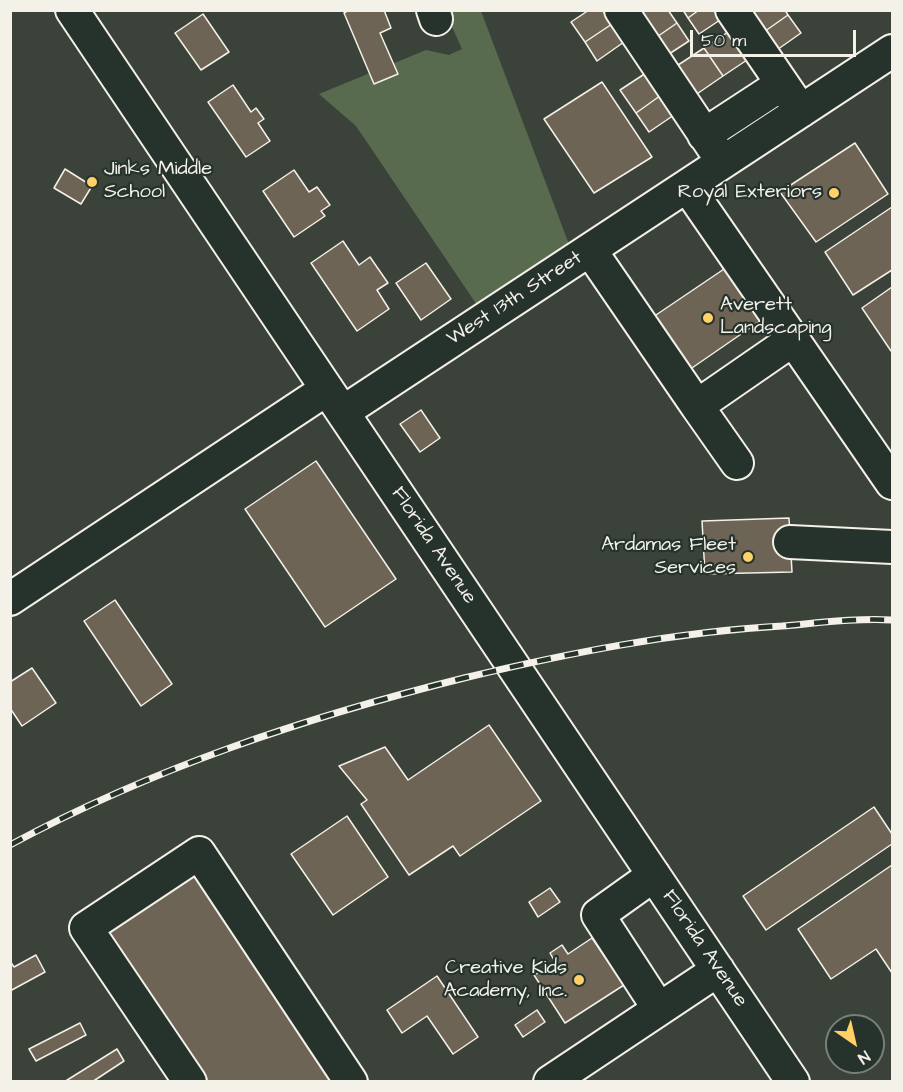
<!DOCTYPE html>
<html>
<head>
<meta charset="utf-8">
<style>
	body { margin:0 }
	#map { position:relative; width:903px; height:1092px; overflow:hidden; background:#3b4239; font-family:"Architects Daughter",sans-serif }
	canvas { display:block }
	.frame { position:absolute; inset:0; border:12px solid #f4f1e8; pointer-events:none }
	.north { position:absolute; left:825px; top:1014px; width:60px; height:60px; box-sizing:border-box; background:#26332d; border:2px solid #787f78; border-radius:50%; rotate:146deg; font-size:16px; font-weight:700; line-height:24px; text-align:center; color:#f4f1e8 }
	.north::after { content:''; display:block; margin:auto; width:21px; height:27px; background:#ffd166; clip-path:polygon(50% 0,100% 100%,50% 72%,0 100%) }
	.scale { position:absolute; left:690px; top:30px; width:166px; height:27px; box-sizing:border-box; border:3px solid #f4f1e8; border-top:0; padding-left:8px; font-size:18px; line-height:21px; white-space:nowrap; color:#f4f1e8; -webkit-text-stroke:4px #26332d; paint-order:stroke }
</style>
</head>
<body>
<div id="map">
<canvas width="903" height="1092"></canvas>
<div class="frame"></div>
<div class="north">N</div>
<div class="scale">50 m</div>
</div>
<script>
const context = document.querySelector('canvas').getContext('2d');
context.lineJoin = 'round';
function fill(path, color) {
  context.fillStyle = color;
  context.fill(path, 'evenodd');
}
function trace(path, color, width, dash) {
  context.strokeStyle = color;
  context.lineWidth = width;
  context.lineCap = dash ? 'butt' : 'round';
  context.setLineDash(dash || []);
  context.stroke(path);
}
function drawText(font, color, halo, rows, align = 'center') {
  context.font = font + ' "Architects Daughter",sans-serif';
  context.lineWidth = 4.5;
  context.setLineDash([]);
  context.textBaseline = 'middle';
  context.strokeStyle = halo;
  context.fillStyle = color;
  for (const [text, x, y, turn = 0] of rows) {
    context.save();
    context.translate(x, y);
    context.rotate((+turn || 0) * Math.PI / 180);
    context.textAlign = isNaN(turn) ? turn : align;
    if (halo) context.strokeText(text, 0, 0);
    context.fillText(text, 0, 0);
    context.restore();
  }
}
const green = new Path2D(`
	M445 11H481L570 247 479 308 356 126 319 94 426 50 449 55 462 49Z`);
const building = new Path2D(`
	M349 10H384L391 28 380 33 398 74 374 84 344 13Z
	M589 10H603L612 24 585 42 571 22Z
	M646 10H668L677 23 654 39 639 16Z
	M683 10H699L688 18Z
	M699 10H726L729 14 699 34 688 18Z
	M750 10H785L788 15 761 34Z
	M203 14 229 52 201 70 175 33Z
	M788 15 801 33 774 52 761 34Z
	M677 23 689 41 666 56 654 39Z
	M612 24 624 42 597 61 585 42Z
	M734 28 753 56 723 76 704 48Z
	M704 48 723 76 691 98 672 69Z
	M649 71 664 93 636 113 620 90Z
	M602 82 652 157 594 193 544 119Z
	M233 85 251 112 256 108 264 119 258 123 270 141 246 157 208 102Z
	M664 93 677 113 649 132 636 113Z
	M855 143 888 194 816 242 780 192Z
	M65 169 92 186 81 204 54 188Z
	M294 170 309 192 317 187 330 205 321 211 325 216 294 237 263 191Z
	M892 207V270L853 295 825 252Z
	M343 241 359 265 370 257 388 283 377 290 389 309 357 331 311 263Z
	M426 263 451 299 421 320 396 283Z
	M727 267 763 319 689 370 653 317Z
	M892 287V350L891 351 862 308Z
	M421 410 440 438 420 452 400 424Z
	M316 461 396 579 325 627 245 509Z
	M789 518 792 572 705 574 702 521Z
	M115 600 172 684 141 706 84 621Z
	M32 668 56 703 22 726 10 708V682Z
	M489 725 541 801 460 856 453 846 409 875 361 804 367 800 339 766 385 747 408 780Z
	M874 807 892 834V844L766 930 743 896Z
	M347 816 388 877 333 915 291 854Z
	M892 865V973L876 949 831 979 798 929Z
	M196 866 342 1082H205L102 930Z
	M550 888 560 902 538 917 529 902Z
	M592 938 624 985 565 1023 534 975 555 962 550 953 562 945 568 954Z
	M36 955 45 972 10 991V961L14 967Z
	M437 976 478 1037 453 1054 427 1016 402 1033 387 1010Z
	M537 1010 545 1022 523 1037 515 1025Z
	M80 1023 86 1035 36 1061 29 1049Z
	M117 1049 124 1061 92 1082H64Z`);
const minor = new Path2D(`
	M72 10 793 1082
	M433 10 436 19
	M621 10 723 162
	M732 10 801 111
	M704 135 782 84
	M687 186 892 483
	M590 250 697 406 794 339
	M697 406 737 463
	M343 412 892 51
	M790 542 892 547
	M10 599 327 389
	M654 875 598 915 659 1009
	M190 1082 86 928 199 853 351 1082
	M550 1082 718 970`);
const rail = new Path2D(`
	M10 845C153 768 307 717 464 678 569 653 674 632 782 626 818 623 856 618 892 620`);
const markers = [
	[92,182,6,"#ffd166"],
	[834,193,6,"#ffd166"],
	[708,318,6,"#ffd166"],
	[748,557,6,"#ffd166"],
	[579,980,6,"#ffd166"]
];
const poiNames = [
	["Jinks Middle",104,170,"left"],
	["School",104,193,"left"],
	["Royal Exteriors",822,193],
	["Averett",720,306,"left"],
	["Landscaping",720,329,"left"],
	["Ardamas Fleet",736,546],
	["Services",736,569],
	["Creative Kids",567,969],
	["Academy, Inc.",567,992]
];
const streetNames = [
	["West 13th Street",515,299,-33],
	["Florida Avenue",433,546,56],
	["Florida Avenue",704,949,56]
];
fill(green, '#586b4f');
fill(building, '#6d6456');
trace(building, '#f4f1e8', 1.5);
trace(minor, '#f4f1e8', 36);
trace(minor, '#26332d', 32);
trace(rail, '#f4f1e8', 7);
trace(rail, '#26332d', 4.5, [14]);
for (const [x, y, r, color] of markers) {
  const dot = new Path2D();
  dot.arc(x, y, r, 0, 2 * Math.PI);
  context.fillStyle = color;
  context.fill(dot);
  trace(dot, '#26332d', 2);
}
drawText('20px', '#f4f1e8', '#26332d', poiNames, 'right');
drawText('20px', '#f4f1e8', '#26332d', streetNames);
</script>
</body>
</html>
